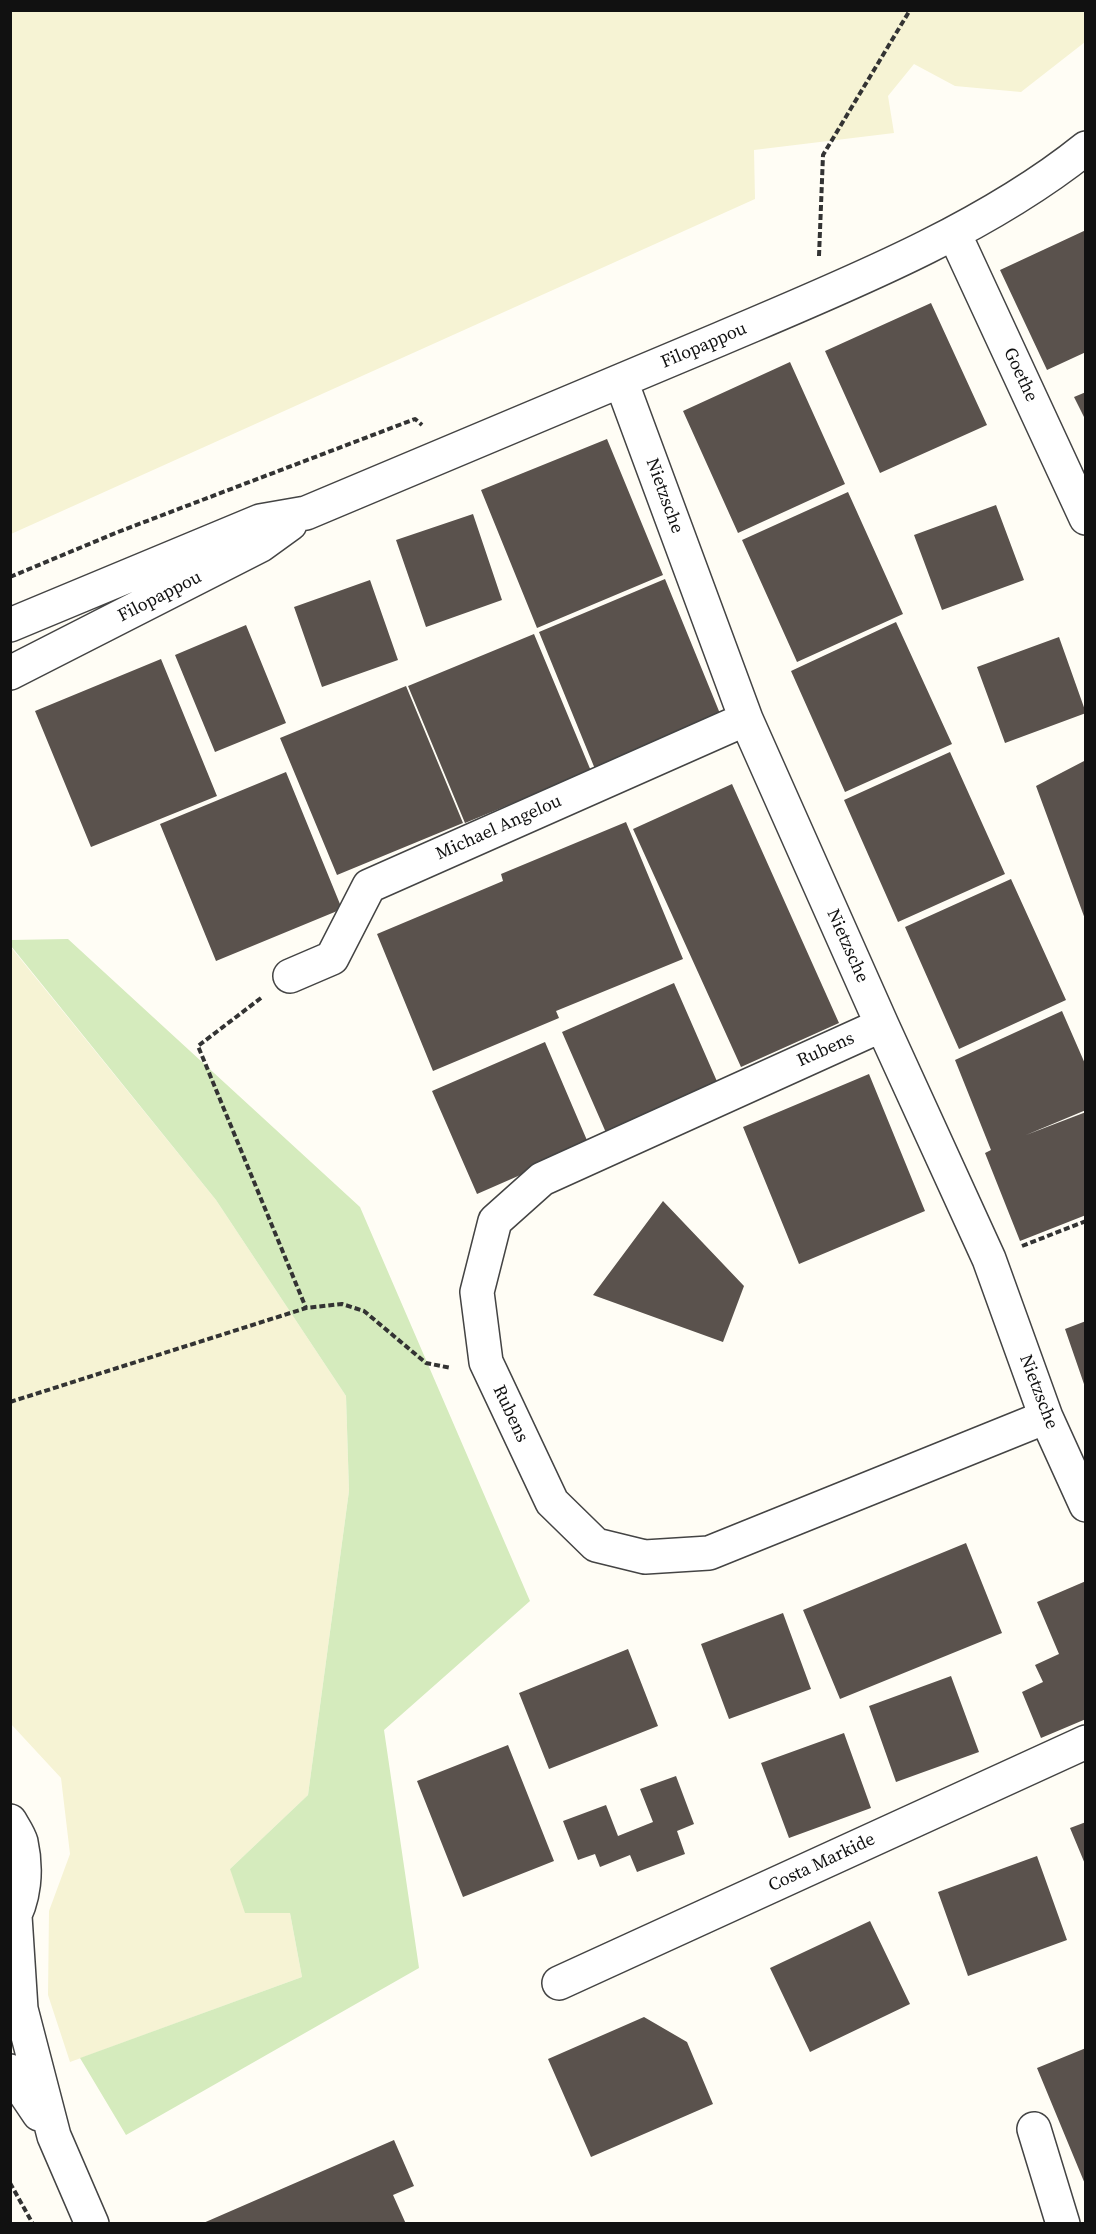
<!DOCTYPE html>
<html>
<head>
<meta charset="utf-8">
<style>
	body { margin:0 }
	#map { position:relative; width:1096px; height:2234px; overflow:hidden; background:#fffdf5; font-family:"Source Serif 4",serif }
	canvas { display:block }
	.frame { position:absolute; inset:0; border:12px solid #111; pointer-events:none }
</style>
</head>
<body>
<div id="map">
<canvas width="1096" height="2234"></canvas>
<div class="frame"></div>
</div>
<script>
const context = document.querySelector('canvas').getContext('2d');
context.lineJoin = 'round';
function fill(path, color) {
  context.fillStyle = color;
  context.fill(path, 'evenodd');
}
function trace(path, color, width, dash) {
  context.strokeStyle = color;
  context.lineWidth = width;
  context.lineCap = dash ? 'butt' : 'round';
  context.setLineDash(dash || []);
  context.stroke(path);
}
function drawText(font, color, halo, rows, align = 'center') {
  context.font = font + ' "Source Serif 4",serif';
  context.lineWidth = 6;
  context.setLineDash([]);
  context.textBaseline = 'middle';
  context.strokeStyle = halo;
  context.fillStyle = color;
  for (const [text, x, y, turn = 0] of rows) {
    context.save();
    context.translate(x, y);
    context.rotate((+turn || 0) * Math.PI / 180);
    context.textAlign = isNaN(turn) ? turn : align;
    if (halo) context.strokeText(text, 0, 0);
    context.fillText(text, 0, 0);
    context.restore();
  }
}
const farmland = new Path2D(`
	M1085 10V42L1021 92 955 86 914 64 888 96 894 133 754 150 755 199 11 534V11Z
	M10 946 216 1200 346 1396 349 1491 308 1795 230 1869 290 1913 302 1977 70 2062 48 1995 49 1911 70 1854 61 1778 11 1724Z`);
const green = new Path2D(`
	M68 939 360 1207 530 1601 384 1730 419 1968 126 2135 80 2058 302 1977 290 1913H245L230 1869 308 1795 349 1491 346 1396 216 1200 11 946V940Z`);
const building = new Path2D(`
	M1086 230V352L1047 370 1000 270Z
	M931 303 987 425 880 473 825 351Z
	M790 362 845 484 738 533 683 411Z
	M1086 392V421L1074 397Z
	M607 439 663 575 537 628 481 490Z
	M848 492 903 614 797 662 742 540Z
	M996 505 1024 580 942 610 914 535Z
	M473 514 502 600 426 627 396 540Z
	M665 579 721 716 595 769 539 632Z
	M370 580 398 660 322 687 294 607Z
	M896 622 952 744 845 792 791 671Z
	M246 625 286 723 215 752 175 655Z
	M534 634 591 771 465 823 408 686Z
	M1059 637 1086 713 1005 743 977 667Z
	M161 659 217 796 91 847 35 711Z
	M406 686 463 823 337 875 280 738Z
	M950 752 1005 874 898 922 844 800Z
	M1086 760V919H1085L1036 786Z
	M286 772 342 909 216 961 160 824Z
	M732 784 839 1023 741 1067 633 829Z
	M626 822 683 959 556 1011 559 1018 433 1071 377 934 503 881 501 874Z
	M1011 879 1066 1000 959 1049 905 927Z
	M674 983 719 1086 607 1135 562 1032Z
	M1062 1011 1086 1066V1110L1026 1135 1086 1112V1215L1020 1241 985 1153 991 1150 955 1060Z
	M545 1042 589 1145 477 1194 432 1091Z
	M869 1074 925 1211 799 1264 743 1127Z
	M663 1201 744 1286 723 1342 593 1295Z
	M1086 1321V1386L1085 1387 1065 1329Z
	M966 1543 1002 1633 840 1699 803 1610Z
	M1086 1581V1719L1041 1738 1022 1692 1043 1682 1035 1665 1059 1654 1037 1602Z
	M783 1613 811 1689 729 1719 701 1644Z
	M628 1649 658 1726 549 1769 519 1693Z
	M951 1676 979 1752 896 1782 869 1706Z
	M844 1733 871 1808 789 1838 761 1763Z
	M508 1745 554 1861 463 1897 417 1781Z
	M676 1776 694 1824 677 1831 685 1854 637 1872 630 1855 600 1867 595 1854 578 1860 563 1821 606 1805 618 1836 653 1822 640 1789Z
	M1086 1822V1864H1085L1070 1828Z
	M1037 1856 1067 1940 968 1976 938 1892Z
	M870 1921 910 2004 810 2052 770 1968Z
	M644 2017 687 2042 713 2104 591 2157 548 2059Z
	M1086 2048V2184H1085L1037 2068Z
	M394 2140 414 2186 393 2195 406 2224H201Z`);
const path = new Path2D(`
	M819 256 823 155 910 10
	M10 577 118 532 415 419 422 425
	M261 998 198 1046 306 1308
	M1022 1246 1086 1221
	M10 1402 306 1308 342 1304 364 1311 426 1363 451 1368
	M10 2183 33 2224`);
const minor = new Path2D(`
	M954 233 1086 518
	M621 381 746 719 882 1025 989 1259 1046 1417 1086 1505
	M10 625 260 521 306 513C444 455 582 397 720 339 842 287 983 231 1086 148
	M10 673 261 545 290 524
	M290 976 332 958 369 886 746 719
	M882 1025 542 1179 495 1221 477 1292 486 1362 552 1502 596 1545 645 1557 709 1553 1046 1417
	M10 1821C14 1828 19 1835 21 1842 27 1869 25 1900 10 1924
	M15 1916 21 2009 54 2136 92 2224
	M559 1983 1086 1742
	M10 2071 39 2114
	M1034 2129 1063 2224`);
const streetNames = [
	["Filopappou",704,346,-23],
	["Goethe",1020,375,65],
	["Nietzsche",664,496,70],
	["Filopappou",160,597,-27],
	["Michael Angelou",499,828,-24],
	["Nietzsche",847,946,66],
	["Rubens",826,1050,-24],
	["Nietzsche",1038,1392,69],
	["Rubens",510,1414,65],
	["Costa Markide",822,1863,-25]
];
fill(farmland, '#f6f3d4');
fill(green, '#d5ebbd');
fill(building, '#5a524d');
trace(minor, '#444', 36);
trace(path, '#333', 4, [6, 3]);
trace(minor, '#fff', 33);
drawText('18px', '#111', '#fff', streetNames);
</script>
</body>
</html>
